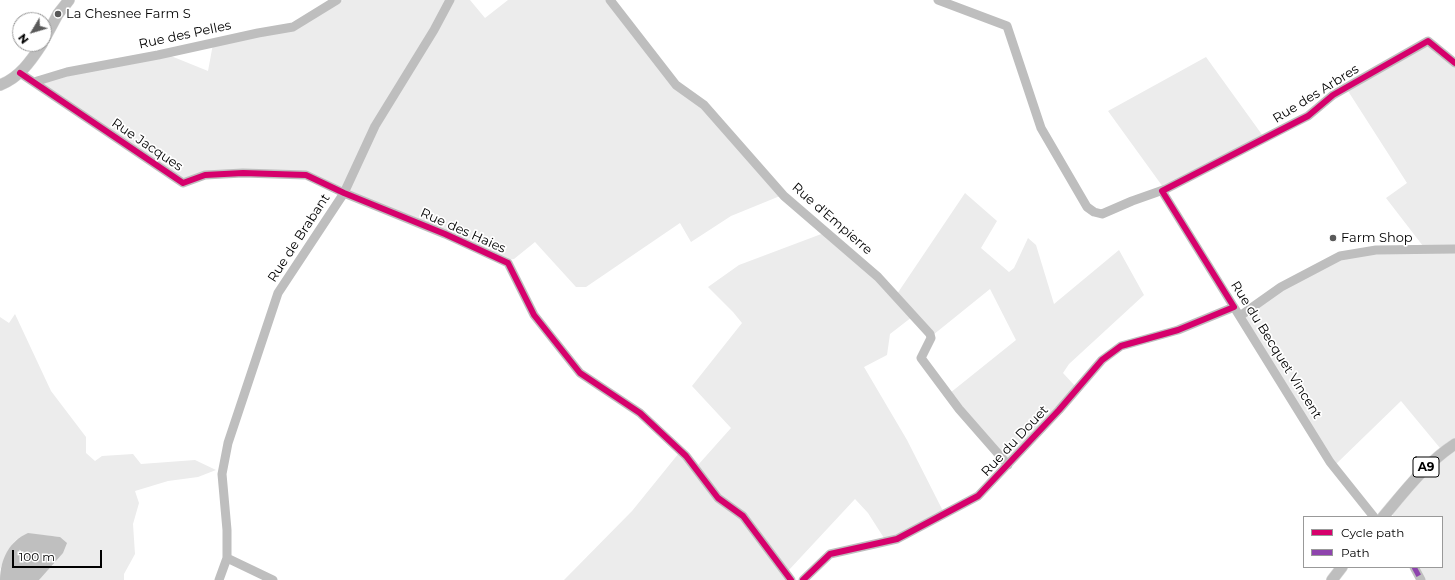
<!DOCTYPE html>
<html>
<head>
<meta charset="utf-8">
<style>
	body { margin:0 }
	#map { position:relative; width:1455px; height:580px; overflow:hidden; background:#fff; font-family:Montserrat,sans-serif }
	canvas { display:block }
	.legend { position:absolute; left:1303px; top:516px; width:140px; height:52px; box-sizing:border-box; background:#fff; border:1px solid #999; margin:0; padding:5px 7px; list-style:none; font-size:12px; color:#000 }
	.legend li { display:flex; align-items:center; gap:8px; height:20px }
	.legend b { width:20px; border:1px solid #999 }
	.north { position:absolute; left:12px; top:12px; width:40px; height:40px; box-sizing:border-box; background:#fff; border:1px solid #999; border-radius:50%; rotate:232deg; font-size:11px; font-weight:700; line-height:16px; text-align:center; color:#000 }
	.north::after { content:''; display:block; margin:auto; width:14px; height:18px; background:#595959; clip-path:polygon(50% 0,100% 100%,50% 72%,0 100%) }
	.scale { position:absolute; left:12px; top:550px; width:90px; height:18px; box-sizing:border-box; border:2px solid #000; border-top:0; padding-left:5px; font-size:12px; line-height:14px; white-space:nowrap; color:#000; -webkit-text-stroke:3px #fff; paint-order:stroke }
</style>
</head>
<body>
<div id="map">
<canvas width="1455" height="580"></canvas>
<ul class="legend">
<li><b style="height:5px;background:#d6006c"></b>Cycle path</li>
<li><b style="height:5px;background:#8e44ad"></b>Path</li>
</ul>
<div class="north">N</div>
<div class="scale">100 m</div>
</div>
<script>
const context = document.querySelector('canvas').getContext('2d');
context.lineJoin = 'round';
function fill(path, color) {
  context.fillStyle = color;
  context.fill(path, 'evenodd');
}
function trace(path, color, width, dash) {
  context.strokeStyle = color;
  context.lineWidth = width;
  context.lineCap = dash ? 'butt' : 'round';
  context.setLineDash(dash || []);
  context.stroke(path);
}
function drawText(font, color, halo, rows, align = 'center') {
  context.font = font + ' Montserrat,sans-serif';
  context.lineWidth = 3.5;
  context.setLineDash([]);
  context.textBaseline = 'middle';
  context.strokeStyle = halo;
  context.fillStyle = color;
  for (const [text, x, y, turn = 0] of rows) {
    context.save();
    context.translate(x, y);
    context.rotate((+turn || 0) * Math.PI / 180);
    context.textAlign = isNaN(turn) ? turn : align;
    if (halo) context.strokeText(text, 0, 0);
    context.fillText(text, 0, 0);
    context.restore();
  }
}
const green = new Path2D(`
	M343 0H446L342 189 306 173 182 179 40 83 57 77 171 56 208 71 213 44 291 29Z
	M451 0H470L485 18 508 0H607L651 57 701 106 780 196 731 216 691 242 680 223 586 287H576L535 242 514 259 507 260 349 193 348 188 372 137Z
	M1427 45 1455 66V246H1423L1386 198 1407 183 1348 91Z
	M1206 57 1263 136 1163 187 1108 111Z
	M965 193 997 221 981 248 1009 272 1014 268 1028 238 1036 245 1054 304 1119 250 1144 295 1069 364 1063 373 1076 387 1008 460 950 393 1016 340 990 289 933 335 897 294Z
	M824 233 848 252 912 317 890 334 887 355 864 367 907 440 943 511 894 536 884 538 868 513 855 499 788 571 720 495 698 465 731 428 692 386 742 323 733 312 708 287 739 265Z
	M1455 251V439L1440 448 1401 401 1336 464 1244 318 1274 294 1339 260 1356 255Z
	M15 314 51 391 86 437V453L95 461 102 456 133 454 141 464 195 460 216 470 198 477 168 481 135 491 139 503 133 524 135 554 124 574V580H39L60 537C21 533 15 530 0 570V317L9 323Z
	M1455 450V580H1425L1418 567H1442V517H1394L1391 513 1426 471Z
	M679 453 738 515 789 580H564L632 511Z`);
const water = new Path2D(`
	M28 533 60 537 67 543 63 553 39 580H0C0 560 9 541 28 533Z`);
const minor = new Path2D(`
	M610 0 676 85 704 105 784 196 878 277 930 334 931 338 921 358 959 409 1008 465
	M938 0 1007 26 1041 128 1087 207 1094 212 1102 214 1132 201 1166 189 1296 122 1308 116 1333 95 1428 41 1455 63
	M20 73 183 183 205 175 243 173 306 175 344 193 445 234 508 263 534 315 580 373 640 413 686 456 718 498 743 516 791 580
	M34 82 67 72 158 55 258 33 293 27 337 0
	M1162 191 1330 462 1374 517
	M1240 316 1281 287 1340 256 1376 250 1455 249
	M227 558 273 580
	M1414 567 1421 580
	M219 580 227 558V530L222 474 228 443 278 293 344 193 375 126 434 30 450 0
	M803 580 830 554 897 539 978 496 1059 410 1102 360 1121 346 1178 330 1234 307`);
const major = new Path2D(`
	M44 40 58 14 69 0
	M0 85C19 78 31 61 42 44
	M1383 517C1405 491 1426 463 1455 444
	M1332 580 1342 567`);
const quiet = new Path2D(`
	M1414 567 1421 580`);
const cycleway = new Path2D(`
	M20 73 183 183 205 175 243 173 306 175 344 193 445 234 508 263 534 315 580 373 640 413 686 456 718 498 743 516 791 580
	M803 580 830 554 897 539 978 496 1059 410 1102 360 1121 346 1178 330 1234 307 1162 191 1308 116 1333 95 1428 41 1455 63`);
const markers = [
	[58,14,4,"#595959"],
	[1333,238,4,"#595959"]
];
const shields = [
	[1426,467,26]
];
const shieldNames = [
	["A9",1426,467]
];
const poiNames = [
	["La Chesnee Farm S",66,14],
	["Farm Shop",1341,238]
];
const streetNames = [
	["Rue des Pelles",185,35,-12],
	["Rue des Arbres",1316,94,-32],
	["Rue Jacques",147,145,34],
	["Rue d'Empierre",832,219,41],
	["Rue des Haies",463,231,24],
	["Rue de Brabant",299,238,-57],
	["Rue du Becquet Vincent",1276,350,58],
	["Rue du Douet",1015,441,-47]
];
fill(green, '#ececec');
fill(water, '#bfbfbf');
trace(major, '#dbdbdb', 12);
trace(minor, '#bebebe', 9);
trace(major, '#bebebe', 11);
trace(quiet, '#8e44ad', 5, [10, 5]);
trace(cycleway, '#d6006c', 6);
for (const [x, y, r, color] of markers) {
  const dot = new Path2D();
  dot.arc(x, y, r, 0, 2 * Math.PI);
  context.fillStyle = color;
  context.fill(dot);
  trace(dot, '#fff', 1.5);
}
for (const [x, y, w] of shields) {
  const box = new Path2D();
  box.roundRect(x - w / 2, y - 10, w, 20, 3);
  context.fillStyle = '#fff';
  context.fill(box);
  trace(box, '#000', 1);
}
drawText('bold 12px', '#000', null, shieldNames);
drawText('13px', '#000', '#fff', poiNames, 'left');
drawText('13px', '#000', '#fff', streetNames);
</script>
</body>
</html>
